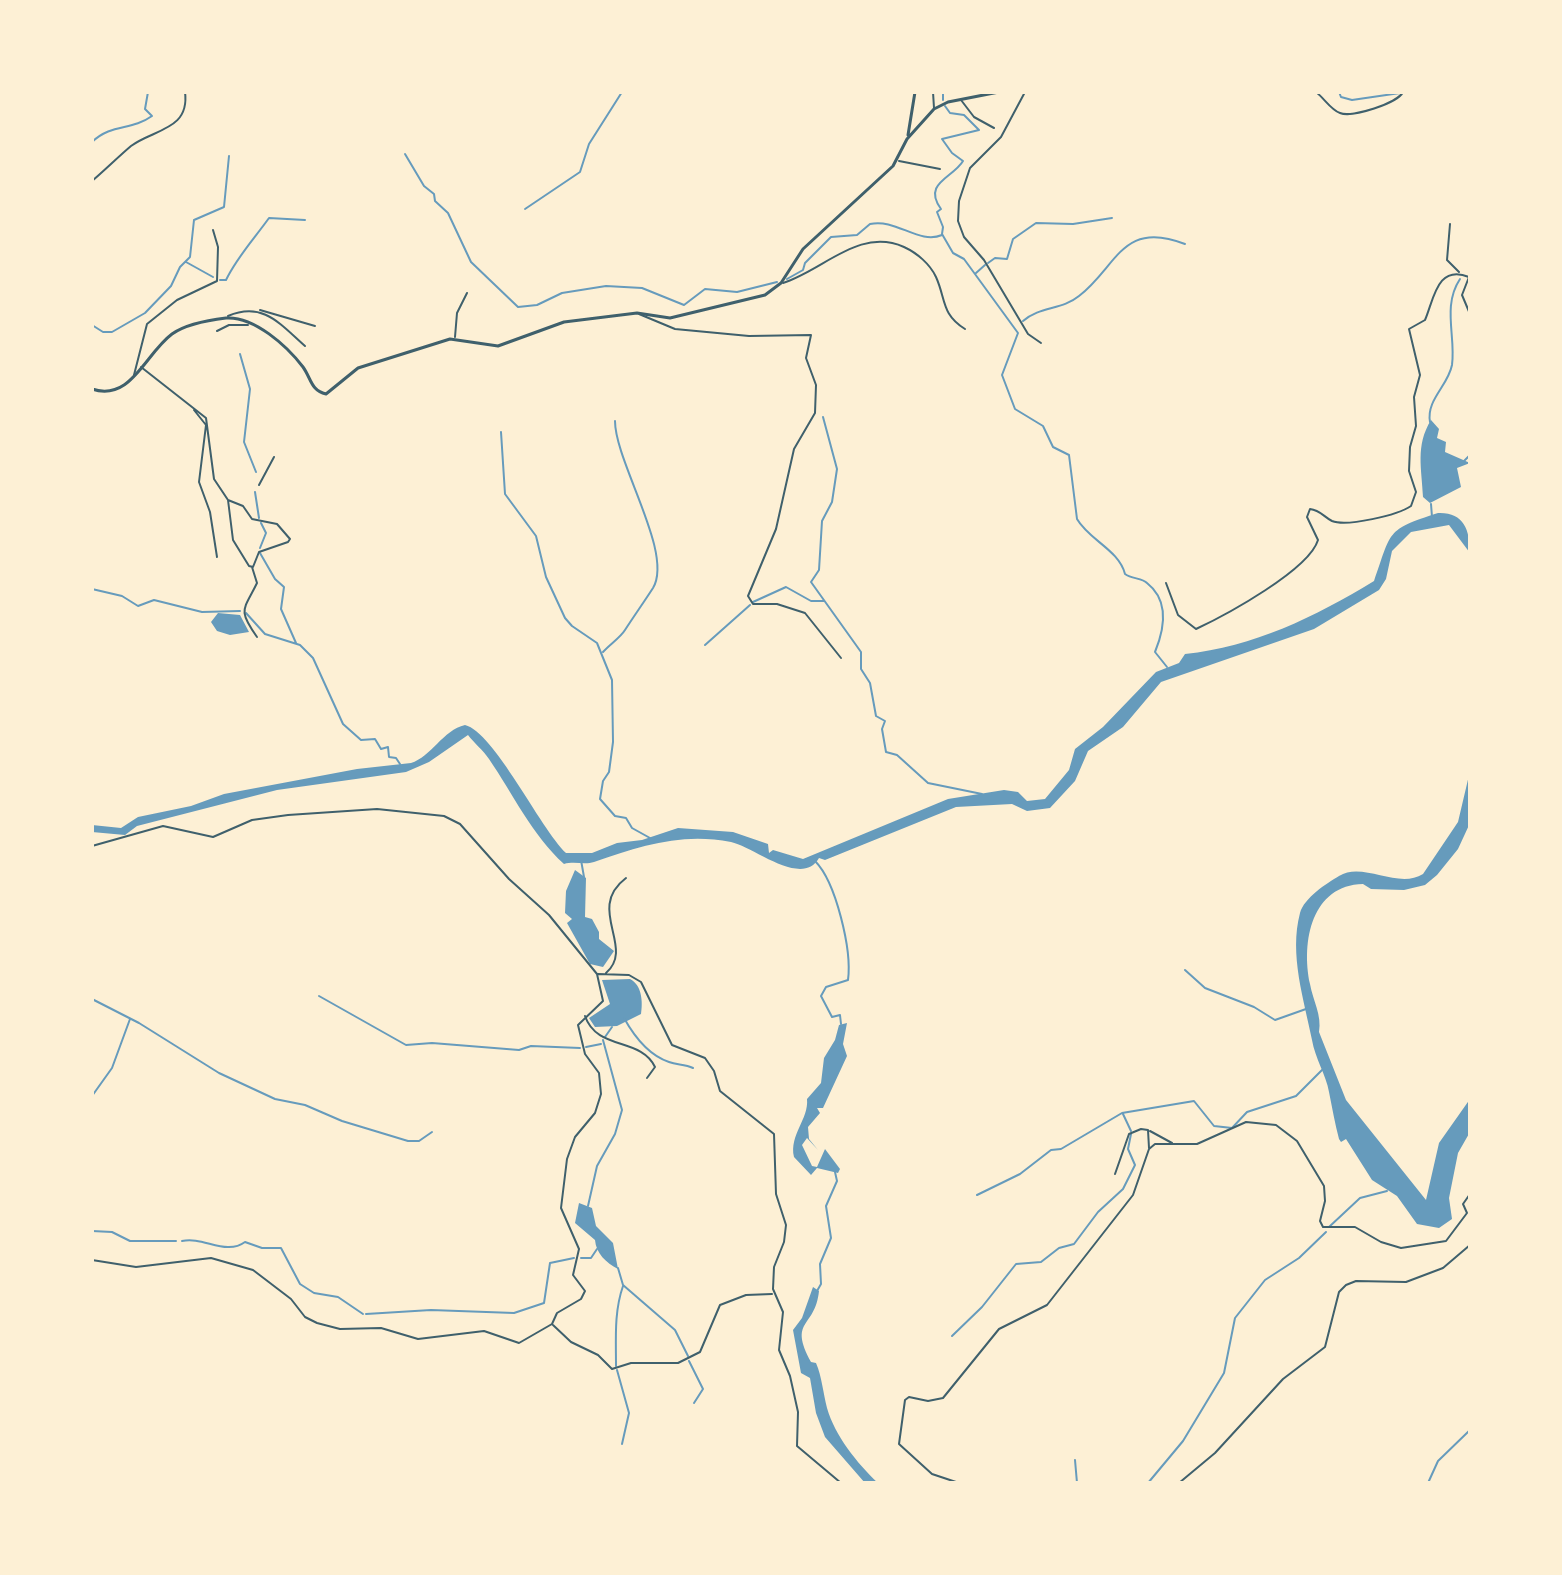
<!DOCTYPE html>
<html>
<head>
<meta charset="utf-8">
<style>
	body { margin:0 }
	#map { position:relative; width:1562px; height:1575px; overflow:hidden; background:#fdf0d5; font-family:Cabin,sans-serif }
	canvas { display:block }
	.frame { position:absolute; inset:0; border:94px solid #fdf0d5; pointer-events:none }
</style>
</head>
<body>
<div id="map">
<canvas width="1562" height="1575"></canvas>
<div class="frame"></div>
</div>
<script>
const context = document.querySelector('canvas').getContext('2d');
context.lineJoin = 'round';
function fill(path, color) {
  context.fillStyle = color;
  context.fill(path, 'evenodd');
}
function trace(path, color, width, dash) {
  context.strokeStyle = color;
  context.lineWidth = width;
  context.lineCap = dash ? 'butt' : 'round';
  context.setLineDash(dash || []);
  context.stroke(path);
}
const water = new Path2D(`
	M1431 420 1439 429 1437 438 1446 442 1445 452 1470 463 1457 468 1461 487 1430 503 1423 497C1422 469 1415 446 1431 420Z
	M1438 513C1463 512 1470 529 1470 553L1449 525 1411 532 1392 551 1386 579 1379 590 1314 629 1161 682 1123 727 1088 751 1075 781 1050 808 1027 811 1012 804 956 807 825 860 819 858C802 888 754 847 731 842 682 832 640 846 594 862 585 865 574 861 564 864 532 835 513 794 489 759 483 750 474 743 468 735L429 762 406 772 277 790 137 826 125 835 92 832V825L121 828 138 817 191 806 224 794 357 769 411 763C431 757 443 730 465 725 494 732 540 828 566 853H592L617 843 642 840 678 828 733 832 768 844 769 853 773 850 803 859 948 799 1004 790 1018 792 1027 801 1045 799 1069 770 1075 749 1103 727 1156 672 1179 663 1185 654C1253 647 1315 617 1374 581 1392 531 1385 530 1438 513Z
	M218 613 240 615 249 632 230 635 217 631 211 622Z
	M1470 771V823L1458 849 1437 875 1425 885 1404 890 1371 889 1363 884C1312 885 1301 941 1310 984 1313 1001 1322 1015 1319 1032L1346 1100 1426 1200 1439 1143 1470 1099V1132L1458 1153 1449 1198 1452 1219 1439 1228 1417 1224 1397 1196 1372 1180 1346 1139 1341 1142 1339 1139C1335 1124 1332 1107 1329 1092 1326 1075 1315 1058 1312 1040 1304 999 1289 955 1300 913 1304 898 1327 883 1339 876 1363 861 1398 890 1423 874L1458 822Z
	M575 870 586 878 585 917 592 919 599 932V939L614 951 603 967 590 964 567 923 572 919 565 913 566 891Z
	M630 979C642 985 643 1002 641 1014L617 1026 595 1027 589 1018 610 1004 602 980Z
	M847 1023 843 1044 847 1056 823 1108H817L820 1113 808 1127 809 1139 818 1150 807 1138 802 1145 812 1166 817 1167 825 1149 840 1169 838 1173 817 1168 811 1175 794 1157C789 1135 809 1119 807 1099L821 1083 824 1058 835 1040 839 1025Z
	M579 1203 592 1208 596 1226 613 1243 618 1269C606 1263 596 1253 595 1240L575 1223Z
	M813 1287 819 1291C815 1329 788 1319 811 1362L816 1363C822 1377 823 1393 827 1408 835 1436 857 1463 878 1483H865L825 1437 816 1413 810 1378 801 1373 793 1330 802 1318Z`);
const stream = new Path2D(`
	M1339 92 1341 97 1352 100 1400 93
	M943 100V92
	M945 106 950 113 964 115 979 130 942 139 952 153 963 161C953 178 922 183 941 209L937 212 943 227 942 234 953 253 964 259 1018 333 1002 375 1015 409 1043 426 1053 447 1069 455 1077 519C1089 540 1119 550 1125 574 1132 579 1142 578 1147 583 1170 601 1164 630 1155 652L1167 667
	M92 142C112 123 131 131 152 116L145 109 148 92
	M405 154 424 186 434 194 435 201 448 213 471 262 518 307 537 305 562 293 606 286 642 288 684 305 705 289 737 292 777 282
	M525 209 580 172 589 144 622 92
	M186 262 213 277
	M988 263 995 258 1007 259 1013 239 1036 223 1073 224 1112 218
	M976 273 985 265
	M787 279 803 270 805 263 831 237 857 235 870 224C896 218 919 245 942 235
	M220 280H226C237 257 254 239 269 218L305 220
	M1023 321C1040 306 1062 310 1079 296 1117 267 1122 219 1185 244
	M92 325 103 332H112L145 313 171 286 180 267 190 257 194 220 224 207 229 156
	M240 354 250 389 244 442 256 472
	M823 417 837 469 832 502 822 521 819 570 811 582 861 652V669L870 683 876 716 885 721 882 729 886 752 897 755 928 783 982 794
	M1430 422C1426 400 1448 386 1452 365 1456 337 1442 306 1460 279
	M501 432 505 494 536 536 546 577 565 618 572 626 597 643 612 680 613 742 609 772 603 781 600 799 615 816 626 818 632 828 650 838
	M1464 461 1470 455
	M255 492 259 518
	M1431 504 1432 517
	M260 548 266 533 261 523
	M260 553 275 579 284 587 281 609 296 643
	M92 589 122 596 138 606 154 600 202 612 240 611
	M753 602 786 587 811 601H824
	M246 613 265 634 300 645 313 658 343 724 361 740 375 739 381 749 388 747 389 757 396 758 400 764
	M705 645 750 605
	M603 652C610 644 620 638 625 630 634 616 644 602 653 588 674 553 615 462 615 421
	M581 860 584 877
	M815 861C836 882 852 950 848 980L826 987 821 996 832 1017 840 1015 841 1024
	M1185 970 1205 988 1254 1007 1275 1020 1306 1009
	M319 996 406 1045 432 1043 519 1050 531 1046 580 1048
	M92 999 139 1023 219 1073 275 1099 305 1105 342 1121 408 1141H419L432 1132
	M624 1018C634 1036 648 1055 669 1062 677 1065 685 1064 693 1068
	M605 1037 612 1027
	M586 1047 601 1044
	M92 1096 112 1068 130 1019
	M1123 1114 1131 1131
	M977 1195 1020 1174 1051 1150 1061 1149 1122 1113 1194 1101 1214 1126 1232 1128 1247 1112 1296 1096 1322 1070
	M588 1206 597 1166 615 1134 622 1110 603 1040
	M1329 1227 1360 1198 1387 1191
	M92 1231 112 1232 130 1241H176
	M182 1241C203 1236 226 1256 245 1242L262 1248H281L300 1284 314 1293 338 1297 363 1314
	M581 1258H591L597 1249
	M618 1268 623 1285 675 1330 688 1356
	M817 1291 821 1284 820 1264 831 1238 826 1206 837 1181 835 1172
	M366 1314 431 1310 514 1313 544 1303 550 1263 574 1258
	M952 1336 982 1307 1016 1264 1041 1262 1059 1248 1074 1244 1098 1212 1123 1189 1135 1165 1128 1149 1131 1134
	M689 1361 703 1389 694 1403
	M616 1366C616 1338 614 1312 623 1286
	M617 1370 629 1413 622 1444
	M1075 1460 1077 1483
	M1148 1483 1183 1441 1224 1373 1235 1318 1265 1280 1299 1258 1326 1232
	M1428 1483 1438 1461 1470 1430`);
const minor = new Path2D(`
	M933 92 934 108
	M1025 92 1001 137 970 168 959 201 958 221 964 237 984 260 1028 334 1041 343
	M1316 92C1324 98 1331 110 1340 113 1352 118 1398 103 1403 92
	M961 100 974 117 994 128
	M899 161 940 169
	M92 181C105 170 118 157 131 146 154 129 190 130 185 92
	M1450 224 1447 260 1459 272
	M1469 277 1462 295 1470 314
	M783 283C824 270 859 227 904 247 917 253 930 264 936 277 946 299 941 314 965 329
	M260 310 315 326
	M639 314 675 329 749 336 811 335 806 358 816 385 815 413 794 449 776 529 748 596 753 604H777L805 613 841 658
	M228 316C263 301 280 324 305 346
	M217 331 229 325H248
	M455 337 457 313 467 293
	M141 367 206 418 214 479 228 500 243 506 252 519 277 524 290 539 288 542 259 552 253 567 249 566 233 540 228 500
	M134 375 147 324 177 300 217 281 218 247 213 230
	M194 410 206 425 199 482 210 512 217 557
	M259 485 274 457
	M252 567 257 583C244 610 237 609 257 637
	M1166 583 1178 615 1196 629C1226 615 1309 570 1318 540L1307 517 1310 509C1320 510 1324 517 1332 521 1347 527 1398 515 1411 506L1416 492 1409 471 1410 447 1416 426 1414 397 1420 375 1409 329 1425 320C1434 299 1437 264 1469 277
	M92 846 163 826 213 837 252 820 288 815 377 809 444 816 460 824 509 879 549 915 597 974 603 1001 578 1025 585 1054 599 1073 601 1094 595 1113 575 1137 567 1159 561 1208 579 1249 573 1275 585 1291 581 1299 557 1313 552 1324 519 1343 484 1331 418 1339 381 1328 340 1329 317 1323 305 1317 291 1299 253 1270 211 1258 136 1267 92 1260
	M606 973C636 947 585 909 626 878
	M598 974 629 975 641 982 672 1045 705 1058 714 1071 720 1091 774 1134 776 1194 786 1225 784 1242 774 1267 773 1289 783 1312 779 1350 790 1376 798 1412 797 1446 841 1483
	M585 1016C597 1051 641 1037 655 1067L647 1078
	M1150 1131 1172 1143
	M1115 1174 1129 1134 1141 1129 1148 1130 1149 1148
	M553 1325 571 1342 598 1355 612 1369 631 1363H678L700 1352 720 1305 746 1295 772 1294
	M959 1483 932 1474 899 1444 905 1400 909 1397 928 1401 943 1398 999 1329 1047 1305 1133 1195 1149 1149 1155 1144H1197L1246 1122 1276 1125 1297 1141 1324 1186 1325 1201 1320 1221 1323 1227H1355L1381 1242 1401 1248 1446 1241 1467 1213 1463 1204 1470 1194
	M1179 1483 1215 1453 1283 1379 1325 1347 1339 1292 1346 1285 1356 1281 1406 1282 1443 1268 1470 1245`);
const tertiary = new Path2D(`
	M633 92H645
	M908 135 915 92
	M92 389C131 402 145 354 172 334 186 324 209 320 226 318 254 316 287 346 303 367 311 378 311 391 326 394L358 368 450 339 498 346 564 322 637 313 670 318 765 295 781 283 803 249 893 166 907 139 934 109 948 102 999 92`);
fill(water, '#669bbc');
trace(stream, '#669bbc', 2);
trace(minor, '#3f606c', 2);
trace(tertiary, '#3f606c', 3);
</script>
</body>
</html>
